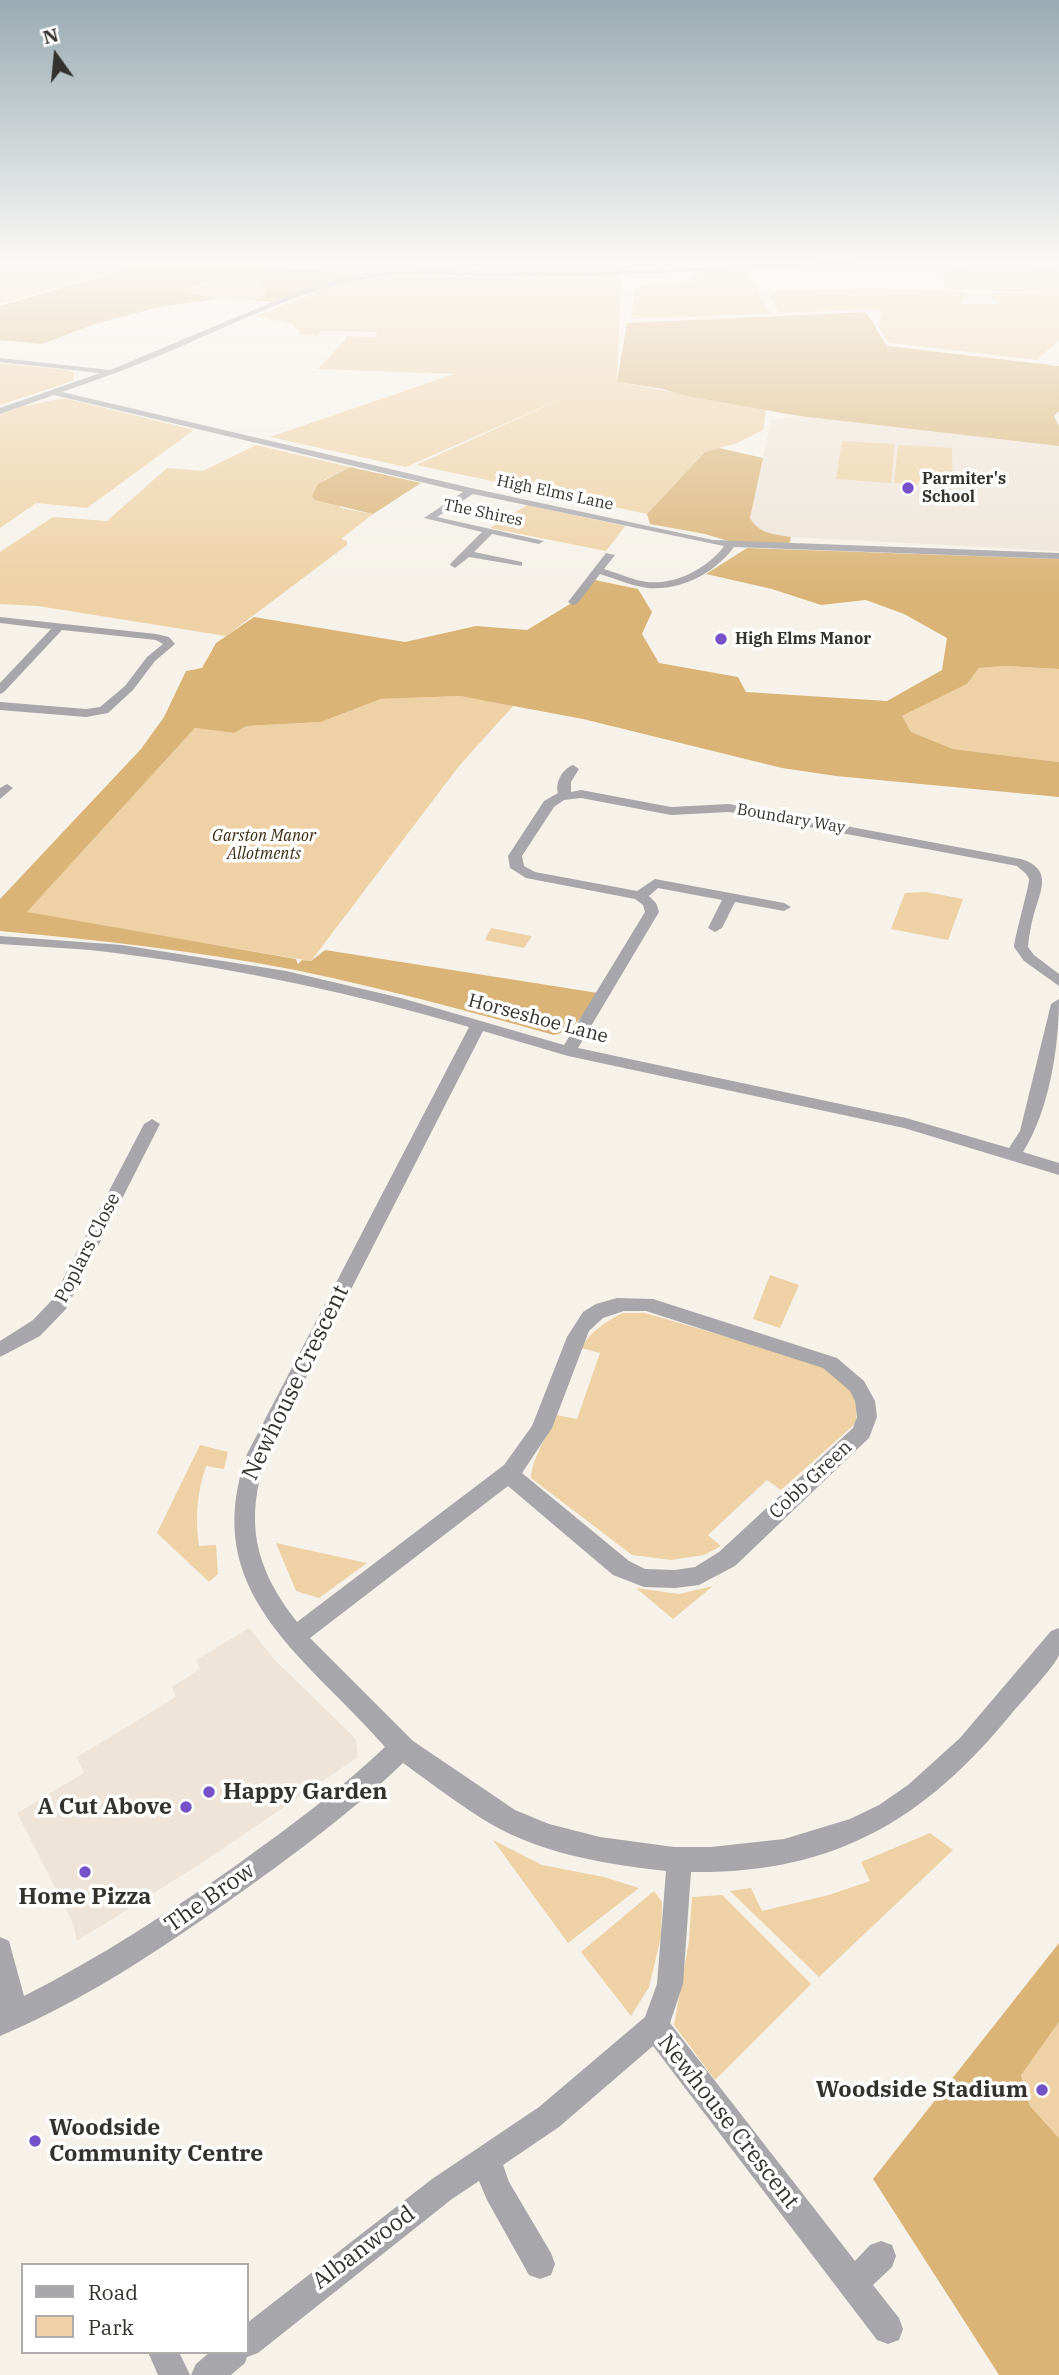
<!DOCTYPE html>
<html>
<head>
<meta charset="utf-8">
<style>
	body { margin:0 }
	#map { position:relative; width:1059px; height:2375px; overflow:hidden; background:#f6f2ea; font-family:"IBM Plex Serif",serif }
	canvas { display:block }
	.legend { position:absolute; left:21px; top:2263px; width:228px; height:91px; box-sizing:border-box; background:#fff; border:2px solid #aeadac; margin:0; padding:9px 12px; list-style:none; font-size:21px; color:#34322f }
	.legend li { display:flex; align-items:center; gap:14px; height:35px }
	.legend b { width:35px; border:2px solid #aeadac }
	.north { position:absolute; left:21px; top:21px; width:70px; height:70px; -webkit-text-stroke:5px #fff; paint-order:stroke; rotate:345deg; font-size:19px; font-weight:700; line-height:28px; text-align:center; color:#34322f }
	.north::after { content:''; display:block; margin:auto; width:24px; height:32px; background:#34322f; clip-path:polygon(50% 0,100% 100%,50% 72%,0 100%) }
</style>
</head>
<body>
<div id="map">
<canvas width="1059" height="2375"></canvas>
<ul class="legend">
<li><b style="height:9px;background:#a7a6aa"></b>Road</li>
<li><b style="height:19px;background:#eed1a4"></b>Park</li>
</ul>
<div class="north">N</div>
</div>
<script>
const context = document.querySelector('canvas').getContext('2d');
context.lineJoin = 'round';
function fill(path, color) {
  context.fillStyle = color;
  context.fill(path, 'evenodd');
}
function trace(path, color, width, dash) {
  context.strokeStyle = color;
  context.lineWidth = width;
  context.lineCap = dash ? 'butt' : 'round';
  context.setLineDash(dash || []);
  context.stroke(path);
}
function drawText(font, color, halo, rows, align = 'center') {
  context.font = font + ' "IBM Plex Serif",serif';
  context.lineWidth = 7;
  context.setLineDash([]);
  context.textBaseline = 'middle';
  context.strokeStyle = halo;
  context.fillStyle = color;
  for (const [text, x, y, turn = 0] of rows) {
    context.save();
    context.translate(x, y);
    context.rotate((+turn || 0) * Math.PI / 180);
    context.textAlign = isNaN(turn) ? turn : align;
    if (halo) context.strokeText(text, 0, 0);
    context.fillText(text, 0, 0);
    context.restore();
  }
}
const built = new Path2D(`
	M799 416 1059 446V551L791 537 769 534 755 528 750 518 771 420Z
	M249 1628 275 1660 356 1739 358 1757 200 1864 77 1941 73 1923 17 1813 84 1773 77 1757 176 1697 172 1687 200 1669 196 1660Z`);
const green = new Path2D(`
	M0 261H147V262L0 304Z
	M215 261H461L454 272Z
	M609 261H828L614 270Z
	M1025 261 1032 267 1059 268V293L945 289 942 273 949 268 968 267 973 263Z
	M723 270H748L770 314 631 319 635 289 640 286 691 281 690 277 702 271Z
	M619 274 621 282 617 382C667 391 716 400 766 410L763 430 737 443 705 452 647 514 416 465 575 393 406 467 270 437 454 374 318 369 346 339V336L375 337 378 332 322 331 317 336 301 335 293 324 255 316 329 287 380 276 498 277Z
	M231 278H259L268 292 256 301 204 298 187 293 188 289 207 281Z
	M870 288 959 291 970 296 961 300 963 304H999L989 295 995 293 1059 294V340L1037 360 889 343 879 328 881 311 873 309 779 313 769 294 775 291Z
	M0 363 68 370 74 373 73 381 0 405Z
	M64 398 194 430 87 508 36 503 0 528V415L20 407Z
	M842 441 895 444 891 483 836 479Z
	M256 445 350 467 324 480 341 508 373 514 341 539 347 541V545L226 636 38 606 0 604V552L53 517 107 521 167 468 203 471Z
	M898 445 952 448 953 487 894 483Z
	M527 505 625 526 606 551 490 528Z
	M1005 666 1059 669V762L953 749 910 732 902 716 967 684 979 668Z
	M460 696 514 705 459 766 311 961 26 913 195 728 234 733 247 726 321 722 381 699Z
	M926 892 963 899 948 940 891 929 905 893Z
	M491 928 531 936H532L524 948 485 940Z
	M770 1275 799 1285 780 1328 753 1319Z
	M622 1313H645L810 1361C841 1376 860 1386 856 1423L781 1490 767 1480 708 1535 721 1546 704 1555 671 1560 632 1555 531 1478C531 1460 549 1433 557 1415L577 1419 600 1353 581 1348C591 1331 604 1323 622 1313Z
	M200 1445 228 1452 224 1469 206 1466C197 1493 195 1517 199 1546L216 1545 218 1574 209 1582 157 1533Z
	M276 1543 367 1563 319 1598 296 1591Z
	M713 1586 673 1619 636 1588 679 1594Z
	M930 1833 953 1850 819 1977 730 1891 751 1888 762 1911 829 1895 870 1881 861 1862Z
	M493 1840 542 1865 604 1877 639 1888 568 1943Z
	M654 1891 662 1902 661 1937 649 1987 631 2016 581 1952Z
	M722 1895 811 1984 715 2080 674 2025 689 1941 692 1897Z
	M1059 2022V2138L1030 2106 1021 2074Z`);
const forest = new Path2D(`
	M153 261H174L366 274 323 284 271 302 256 301 267 292 259 278 207 281 188 289 187 293 217 299 160 307 98 323 42 344 0 340V306Z
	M866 312 887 346 1059 366V411L1054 416 1059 426V446L799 416 682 395 663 389 617 382 627 323Z
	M719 448 763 458 750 518C759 534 774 534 791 537L789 546 735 543 705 534 650 524 647 514 705 452Z
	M350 467 421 483 373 514 315 500 312 496 318 484Z
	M747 548 1059 559V669L1005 666 979 668 967 684 902 716 911 732 953 749 1059 762V797L836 776 782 768 583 719 460 696 381 699 321 722 247 726 234 733 195 728 27 912 296 959 298 964 302 960 311 961 325 950 598 993C585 1011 576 1031 554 1035 468 1011 383 988 295 970 198 951 99 940 0 931V899L141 749 164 717 186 671 202 668 216 643 254 617 405 642 476 626 527 630 570 604 595 580 638 589 652 612 642 634 659 663 738 677 746 692 887 701 942 670 947 638 904 614 866 600 821 605 772 589 706 574Z
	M1059 1943V2022L1021 2075 1030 2106 1059 2138V2375H999L873 2179Z`);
const minor = new Path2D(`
	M850 261H907L592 276 393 275C317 282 251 316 182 346 143 363 103 378 62 392L471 488 713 540 1059 553V559L734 547C715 573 681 591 648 588 632 586 616 579 600 574L577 604 573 605 568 602 606 553 615 555 604 569C618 573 632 580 647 582 675 585 707 569 724 546L473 494 437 517 544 541 539 544 492 534 474 552 522 562V566L469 557 455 568 450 565 451 563 482 532 424 518 463 492 54 395 0 414V408L100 373 0 362V358L110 370 306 288 365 273 393 271 592 272Z
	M0 617 156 634 169 637 175 644 155 661 133 690 108 713 86 717 0 710V702L86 709 100 707 125 686 147 657 163 644 156 640 62 630 4 692 0 694V683L51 629 0 623Z
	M573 765 579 769 571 782V792L581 790 671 807 729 804 1021 859C1054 869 1040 892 1034 914 1031 924 1029 936 1028 947L1034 955 1059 974V986L1024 961 1014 947C1015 935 1030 883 1029 879 1027 873 1021 870 1017 866L729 812 671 815 581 798 564 800 554 807 522 856 524 866 535 872 637 891 655 879 784 903 791 907 784 911 735 902 722 928 715 932 708 928 722 900 658 888 649 896 656 903 659 912 578 1048 906 1118 1009 1148 1020 1131 1051 1004 1059 999C1059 1048 1049 1111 1023 1152L1059 1163V1175L904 1128 568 1056 483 1031 267 1454C244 1521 254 1567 297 1622L504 1465 532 1426 567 1337 583 1312 596 1304 617 1298 653 1299 837 1358 864 1381 875 1401 877 1417 869 1438 735 1566 699 1585 675 1588 644 1587 613 1575 508 1486 310 1638 413 1741 515 1810 549 1824 600 1837 674 1847H711L784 1839 850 1819 879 1805 908 1785 960 1738 1051 1631 1059 1628C1059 1635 1059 1647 1059 1655 1055 1666 1022 1701 1012 1713 924 1821 833 1874 691 1872L683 1984 670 2023 855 2261 870 2245 881 2241 892 2245 896 2256 892 2267 873 2285 899 2318 903 2329 899 2340 888 2344 877 2340 653 2046 559 2127 503 2165 509 2182 551 2253 555 2264 551 2275 540 2279 529 2275 487 2200 479 2181 452 2199 258 2353 247 2357 245 2363 231 2375H191L196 2364 210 2352H247V2323L432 2179 539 2107 645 2017 657 1984 666 1871C610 1865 550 1855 500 1829 470 1813 431 1783 403 1763 351 1813 292 1856 233 1898 160 1950 83 2001 0 2036V1937L9 1941 24 1996C99 1958 170 1912 238 1864 289 1827 340 1790 385 1747 306 1656 197 1593 247 1454L469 1027C356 994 240 969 123 954 82 948 41 947 0 944V936L122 945 286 971 401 998 564 1045 645 912 643 905 635 899 526 878 510 868 508 856 544 801 558 793C555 783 562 769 573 765ZM624 1311H646L823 1368 850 1391 855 1401 857 1417 853 1428 719 1552 695 1567 675 1570 645 1569 629 1561 522 1473 552 1428 589 1331 603 1318Z
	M7 784 13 788 0 799V788Z
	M152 1119 160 1124 66 1309 40 1336 0 1357V1341L33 1320 52 1300 144 1124Z
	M148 2352H179L190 2375H158Z`);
const markers = [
	[908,488,7,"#7551ca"],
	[721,639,7,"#7551ca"],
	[209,1792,7,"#7551ca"],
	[186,1807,7,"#7551ca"],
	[85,1872,7,"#7551ca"],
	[1042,2090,7,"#7551ca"],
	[35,2141,7,"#7551ca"]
];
const farPoinames = [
	["Parmiter's",922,479],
	["School",922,497],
	["High Elms Manor",735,639]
];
const farStreetnames = [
	["High Elms Lane",555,493,12],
	["The Shires",483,513,12],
	["Boundary Way",791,819,10]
];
const farParknames = [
	["Garston Manor",264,836],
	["Allotments",264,854]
];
const streetNames = [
	["Horseshoe Lane",538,1019,15],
	["Poplars Close",88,1248,-63],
	["Cobb Green",811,1480,-43]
];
const nearStreetnames = [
	["Newhouse Crescent",296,1383,-64],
	["The Brow",210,1898,-35],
	["Newhouse Crescent",728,2122,52],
	["Albanwood",364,2248,-37]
];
const nearPoinames = [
	["Happy Garden",223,1792],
	["A Cut Above",172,1807,"right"],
	["Home Pizza",85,1897,"center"],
	["Woodside Stadium",1028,2090,"right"],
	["Woodside",49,2128],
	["Community Centre",49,2154]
];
fill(built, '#eee5d8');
fill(green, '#eed1a4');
fill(forest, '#dab477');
fill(minor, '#a7a6aa');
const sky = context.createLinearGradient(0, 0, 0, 594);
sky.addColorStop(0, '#99abb2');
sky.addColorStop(0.44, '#fbf9f6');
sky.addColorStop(1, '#fbf9f600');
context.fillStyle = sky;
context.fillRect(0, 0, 1059, 594);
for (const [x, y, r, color] of markers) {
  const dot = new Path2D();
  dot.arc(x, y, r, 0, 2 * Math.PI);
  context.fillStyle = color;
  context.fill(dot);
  trace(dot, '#fff', 2.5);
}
drawText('bold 16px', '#34322f', '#fff', farPoinames, 'left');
drawText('16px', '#34322f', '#fff', farStreetnames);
drawText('italic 16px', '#38280c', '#fff', farParknames);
drawText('19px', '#34322f', '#fff', streetNames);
drawText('23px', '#34322f', '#fff', nearStreetnames);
drawText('bold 23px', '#34322f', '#fff', nearPoinames, 'left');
</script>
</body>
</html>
